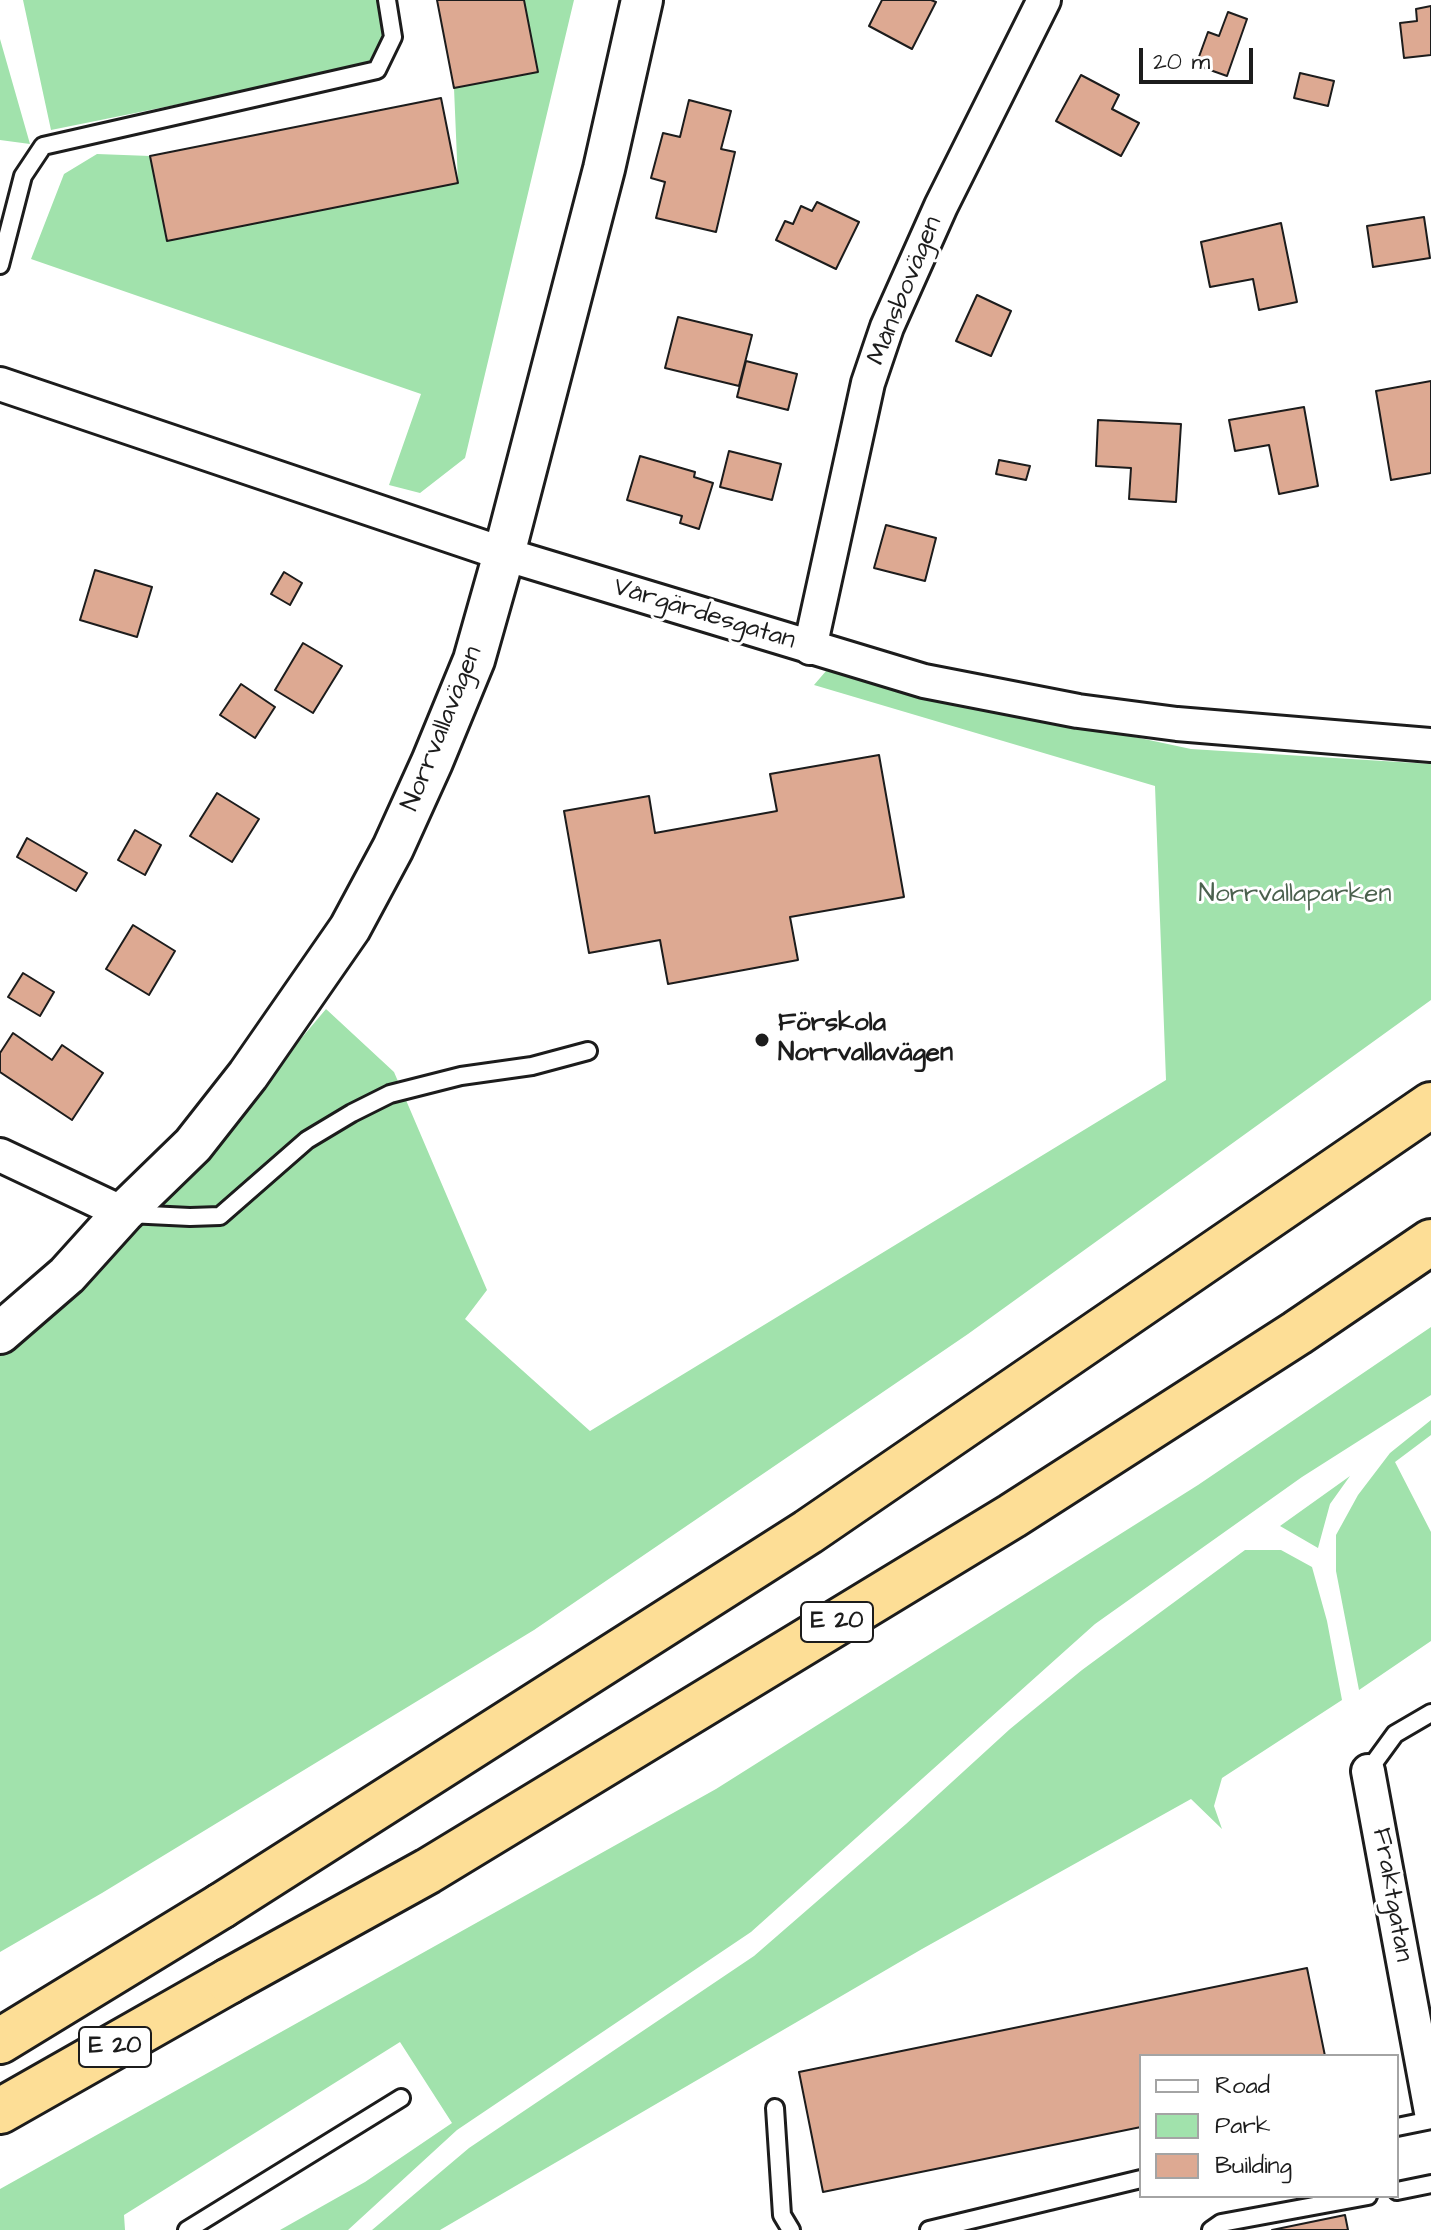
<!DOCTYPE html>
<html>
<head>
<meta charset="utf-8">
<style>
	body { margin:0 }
	#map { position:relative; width:1431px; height:2230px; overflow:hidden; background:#fff; font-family:"Architects Daughter",sans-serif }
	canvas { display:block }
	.legend { position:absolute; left:1139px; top:2054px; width:260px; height:144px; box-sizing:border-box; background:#fff; border:2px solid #a4a4a4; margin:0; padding:10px 14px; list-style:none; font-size:24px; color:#1c1c1c }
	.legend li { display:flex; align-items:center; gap:16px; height:40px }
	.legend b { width:40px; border:2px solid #a4a4a4 }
	.scale { position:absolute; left:1139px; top:48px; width:114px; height:36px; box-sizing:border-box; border:4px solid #1c1c1c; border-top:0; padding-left:10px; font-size:24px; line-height:28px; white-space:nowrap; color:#1c1c1c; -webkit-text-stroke:6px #fff; paint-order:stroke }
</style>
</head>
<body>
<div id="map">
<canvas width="1431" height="2230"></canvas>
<ul class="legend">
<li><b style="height:10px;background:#fff"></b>Road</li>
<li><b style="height:22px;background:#a1e2ac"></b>Park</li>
<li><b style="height:22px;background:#dda992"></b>Building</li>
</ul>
<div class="scale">20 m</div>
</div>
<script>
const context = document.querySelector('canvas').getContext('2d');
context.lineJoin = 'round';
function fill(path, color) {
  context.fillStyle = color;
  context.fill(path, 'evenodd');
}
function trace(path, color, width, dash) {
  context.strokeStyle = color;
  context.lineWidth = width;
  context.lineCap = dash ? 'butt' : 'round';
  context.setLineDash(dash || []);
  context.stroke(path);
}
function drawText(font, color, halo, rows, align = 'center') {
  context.font = font + ' "Architects Daughter",sans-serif';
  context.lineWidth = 6;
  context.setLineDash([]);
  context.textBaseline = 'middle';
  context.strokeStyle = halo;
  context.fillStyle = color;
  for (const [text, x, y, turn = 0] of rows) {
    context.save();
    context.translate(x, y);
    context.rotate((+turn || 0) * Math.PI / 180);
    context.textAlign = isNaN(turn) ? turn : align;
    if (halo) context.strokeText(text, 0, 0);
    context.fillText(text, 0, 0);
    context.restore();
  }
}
const green = new Path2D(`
	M23 0H381L386 36 373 65 51 130Z
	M524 0H574L465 458 420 493 389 485 421 394 31 259 64 174 97 154 150 156 167 241 458 183 454 88 538 72Z
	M0 39 30 144 0 140Z
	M826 671 1191 749 1431 764V1000L968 1334 534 1630 102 1893 0 1952V1355L65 1299 181 1181 326 1009 394 1072 487 1290 465 1319 590 1431 1166 1080 1155 786 814 685Z
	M1431 1327V1395L1302 1477 1095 1624 751 1932 457 2130 348 2230H280L365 2182 452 2123 400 2042 124 2215 125 2230H0V2189L716 1789 1198 1485Z
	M1431 1420V1435L1395 1462 1431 1532V1641L1359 1690 1336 1571V1535L1358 1495 1390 1453Z
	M1350 1476 1330 1504 1318 1548 1280 1526Z
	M1245 1550H1281L1312 1567 1327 1621 1342 1700 1222 1778 1214 1806 1222 1829 1191 1799 922 1949 440 2230H372L469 2148 754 1956 906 1824 1010 1729 1082 1670Z`);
const building = new Path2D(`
	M437 0H524L538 72 454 88Z
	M882 0H931L936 2 912 49 869 26Z
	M1431 6V55L1404 58 1400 23 1417 21 1416 9Z
	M1228 12 1247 19 1227 76 1196 65 1208 32 1219 36Z
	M1300 73 1334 81 1328 106 1294 98Z
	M1081 75 1119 95 1112 109 1139 123 1121 156 1056 121Z
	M441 98 458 183 167 241 150 156Z
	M689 100 731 111 721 149 735 152 716 232 656 218 665 182 651 178 663 133 680 137Z
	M817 202 859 222 836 269 776 240 785 221 793 224 801 206 812 211Z
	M1424 217 1430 258 1373 267 1367 226Z
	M1281 223 1297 302 1259 310 1253 279 1210 287 1201 242Z
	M977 295 1011 311 991 356 956 341Z
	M678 317 752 335 739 386 665 368Z
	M746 361 797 374 788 410 737 397Z
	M1431 381V473L1391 480 1376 391Z
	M1304 407 1318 486 1279 494 1269 445 1235 451 1229 420Z
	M1098 420 1181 424 1176 502 1129 499 1131 468 1096 466Z
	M729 451 781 464 772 500 720 487Z
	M640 456 695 472 694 477 713 483 699 529 680 523 682 516 627 500Z
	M999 460 1030 466 1026 480 996 474Z
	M886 525 936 538 925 581 874 568Z
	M95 570 152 587 137 637 80 620Z
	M284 572 302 583 290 605 271 594Z
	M303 643 342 666 313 713 275 690Z
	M241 684 275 707 255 738 220 715Z
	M879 755 904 897 790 917 798 960 668 984 660 940 589 953 564 811 649 796 655 833 777 811 770 774Z
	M217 793 259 819 232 862 190 836Z
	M135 830 161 845 145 875 118 860Z
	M27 838 87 873 76 891 17 857Z
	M133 925 175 951 149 995 106 969Z
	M23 973 54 992 40 1016 8 997Z
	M13 1033 52 1060 62 1045 103 1073 72 1120 0 1072V1053Z
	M1307 1968 1325 2056H1141V2127L823 2192 799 2072Z
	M1345 2215 1348 2230H1272Z`);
const service = new Path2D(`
	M0 265 23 176 43 146 377 70 393 37 387 0
	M128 1214 190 1217 220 1216 307 1140 352 1113 390 1094 461 1076 532 1066 588 1051
	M1368 1771 1395 1734 1431 1713
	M775 2108 782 2215 791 2230
	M1397 2127 1431 2120
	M1397 2191 1431 2184
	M187 2230 401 2098
	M929 2230 1141 2179
	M1211 2230 1221 2223 1368 2196`);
const minor = new Path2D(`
	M0 384 504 554 924 681 1078 711 1177 724 1431 745
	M810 648 868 383 887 327 941 206 1044 0
	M0 1155 123 1213
	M1368 1771 1431 2112`);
const tertiary = new Path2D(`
	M0 1333 67 1275 123 1213 193 1145 248 1075 350 928 393 848 432 762 474 660 504 554 604 169 642 0`);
const trunk = new Path2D(`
	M0 2041 221 1906
	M0 2111 229 1981`);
const motorway = new Path2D(`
	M221 1906 808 1532 1431 1105
	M229 1981 428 1871 1012 1516 1297 1333 1431 1242`);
const markers = [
	[762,1040,8,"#1c1c1c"]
];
const shields = [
	[837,1622,72],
	[115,2047,72]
];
const shieldNames = [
	["E 20",837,1622],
	["E 20",115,2047]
];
const streetNames = [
	["Månsbovägen",906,291,-68],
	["Vårgärdesgatan",704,615,17],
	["Norrvallavägen",443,729,-68],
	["Fraktgatan",1391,1895,80]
];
const parkNames = [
	["Norrvallaparken",1295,896]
];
const poiNames = [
	["Förskola",778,1025],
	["Norrvallavägen",778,1055]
];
fill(green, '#a1e2ac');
fill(building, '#dda992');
trace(building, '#1c1c1c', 2);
trace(service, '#1c1c1c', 22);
trace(minor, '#1c1c1c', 38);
trace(tertiary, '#1c1c1c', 46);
trace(trunk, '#1c1c1c', 50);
trace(motorway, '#1c1c1c', 50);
trace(service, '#fff', 16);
trace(minor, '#fff', 32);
trace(tertiary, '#fff', 40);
trace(trunk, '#fdde96', 44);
trace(motorway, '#fdde96', 44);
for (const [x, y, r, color] of markers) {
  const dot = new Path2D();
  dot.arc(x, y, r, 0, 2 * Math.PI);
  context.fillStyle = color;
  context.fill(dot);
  trace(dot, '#fff', 3);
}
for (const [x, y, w] of shields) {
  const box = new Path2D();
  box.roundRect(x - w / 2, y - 20, w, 40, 6);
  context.fillStyle = '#fff';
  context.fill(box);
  trace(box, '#1c1c1c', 2);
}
drawText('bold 24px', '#1c1c1c', null, shieldNames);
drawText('26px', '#1c1c1c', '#fff', streetNames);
drawText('26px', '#4b614e', '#fff', parkNames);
drawText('bold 26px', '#1c1c1c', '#fff', poiNames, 'left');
</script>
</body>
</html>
